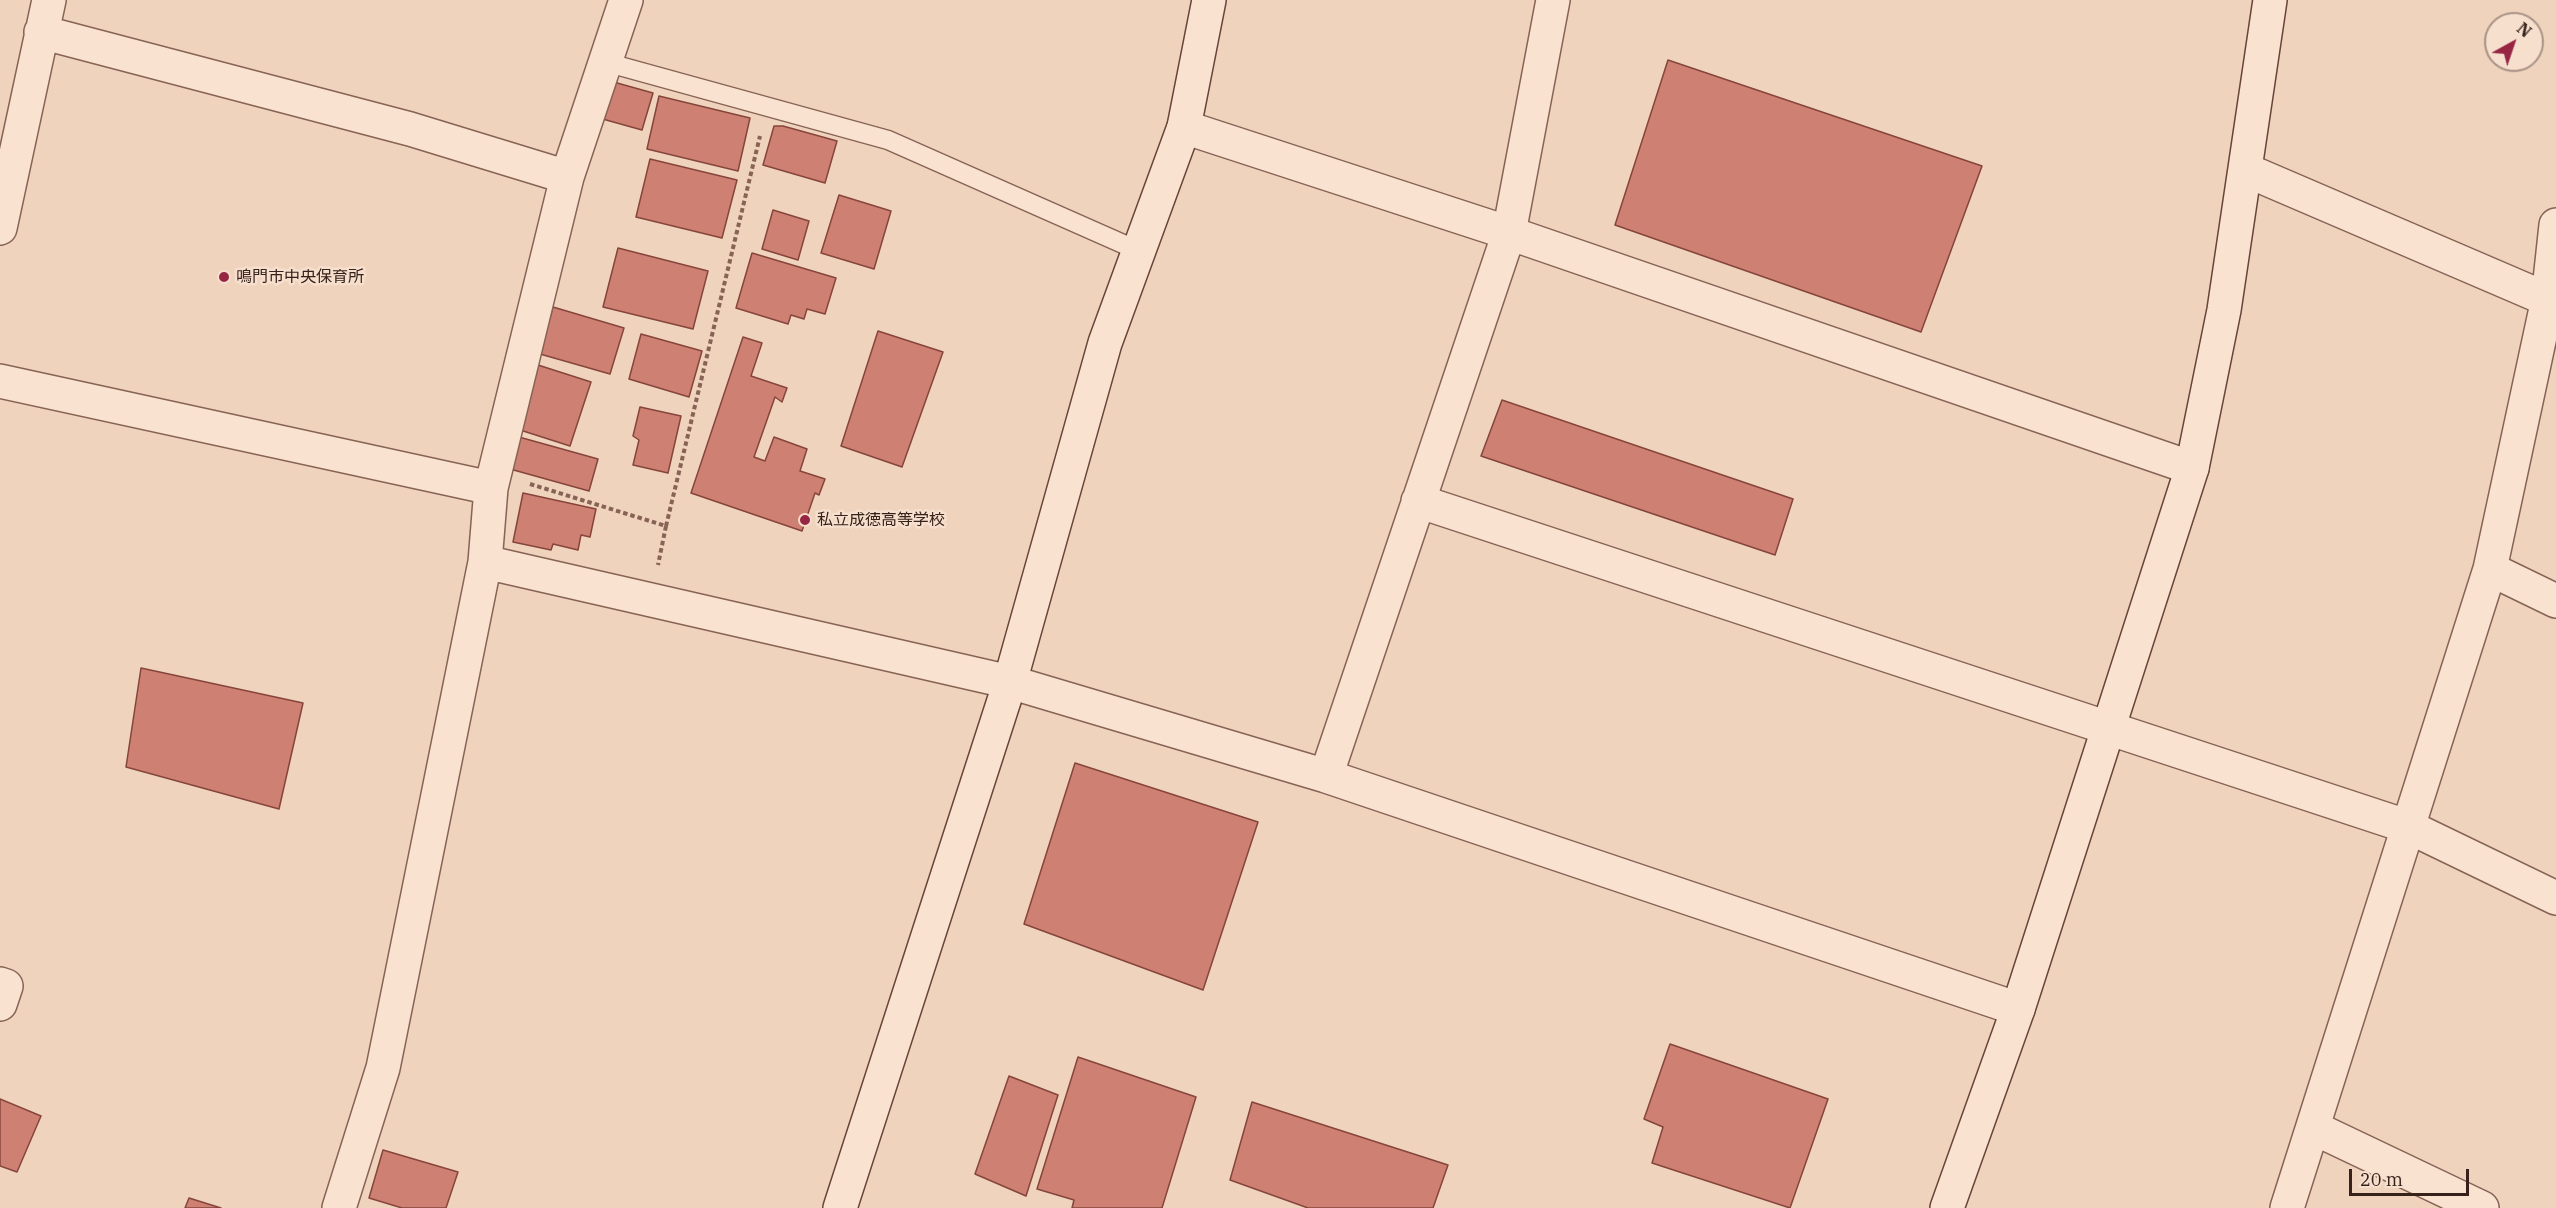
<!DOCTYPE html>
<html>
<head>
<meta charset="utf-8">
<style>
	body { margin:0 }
	#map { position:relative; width:2556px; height:1208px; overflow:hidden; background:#efd3bd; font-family:"IBM Plex Serif",serif }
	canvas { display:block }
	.north { position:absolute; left:2484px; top:12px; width:60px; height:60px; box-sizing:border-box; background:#f6dfcd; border:2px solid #a99386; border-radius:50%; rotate:40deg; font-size:16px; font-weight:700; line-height:24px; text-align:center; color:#36211b }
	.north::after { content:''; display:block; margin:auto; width:21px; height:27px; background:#972544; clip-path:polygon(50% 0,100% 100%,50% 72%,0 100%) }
	.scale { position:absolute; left:2349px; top:1169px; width:120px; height:27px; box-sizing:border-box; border:3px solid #36211b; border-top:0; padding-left:8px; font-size:18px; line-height:21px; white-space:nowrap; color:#36211b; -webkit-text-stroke:4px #f6dfcd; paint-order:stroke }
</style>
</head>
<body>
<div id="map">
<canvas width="2556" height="1208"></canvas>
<div class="north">N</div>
<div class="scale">20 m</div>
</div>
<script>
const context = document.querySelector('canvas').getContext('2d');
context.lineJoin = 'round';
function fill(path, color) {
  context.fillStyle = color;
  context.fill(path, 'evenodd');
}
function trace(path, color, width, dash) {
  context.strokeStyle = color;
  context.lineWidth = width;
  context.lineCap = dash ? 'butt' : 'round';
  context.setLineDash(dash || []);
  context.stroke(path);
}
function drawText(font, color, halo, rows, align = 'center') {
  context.font = font + ' "IBM Plex Serif","Noto Sans JP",serif';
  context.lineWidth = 5;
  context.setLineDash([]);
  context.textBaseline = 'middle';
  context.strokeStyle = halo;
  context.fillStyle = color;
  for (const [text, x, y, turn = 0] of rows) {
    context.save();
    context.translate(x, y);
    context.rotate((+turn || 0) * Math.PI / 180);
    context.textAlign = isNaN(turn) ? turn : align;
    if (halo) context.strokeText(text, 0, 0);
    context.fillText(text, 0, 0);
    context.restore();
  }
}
const building = new Path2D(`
	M1668 60 1982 166 1921 332 1615 225Z
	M610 81 653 93 642 130 599 118Z
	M659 96 750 118 738 171 647 149Z
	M774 126H783L837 141 825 183 763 165Z
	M650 159 737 180 722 238 636 217Z
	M839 195 891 211 874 269 821 253Z
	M773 210 809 221 798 260 762 249Z
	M618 248 708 271 693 329 603 307Z
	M752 253 836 278 825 314 807 309 804 319 791 315 788 324 736 308Z
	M553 307 624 328 610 374 540 354Z
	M878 331 943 352 902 467 841 446Z
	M641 334 702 351 689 397 629 379Z
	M743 337 762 343 751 376 787 388 782 402 775 397 754 457 765 461 774 437 807 449 800 471 825 479 819 495 815 493 802 531 691 493Z
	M538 365 591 382 570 446 517 429Z
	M1502 400 1793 499 1775 555 1481 456Z
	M640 407 681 416 668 473 633 465 639 440 633 436Z
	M519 437 598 459 589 491 510 469Z
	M523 493 596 509 590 537 581 535 578 550 553 544 551 550 513 542Z
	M141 668 303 703 279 809 126 767Z
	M1075 763 1258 822 1203 990 1024 924Z
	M1670 1044 1828 1099 1790 1208 1652 1163 1663 1127 1644 1119Z
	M1078 1057 1196 1097 1162 1208H1072L1074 1200 1037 1189Z
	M1009 1076 1058 1095 1026 1196 975 1174Z
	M0 1099 41 1116 17 1172 0 1166Z
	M1252 1102 1448 1165 1433 1208H1308L1230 1180Z
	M383 1150 458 1172 446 1208H402L369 1198Z
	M189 1198 221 1208H185Z`);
const path = new Path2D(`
	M530 484 666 526 658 565
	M666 526 760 136`);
const lane = new Path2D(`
	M605 62 888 140 1139 251`);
const street = new Path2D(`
	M41 32 410 129 567 177
	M1184 127 1509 233 2192 468
	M2246 170 2556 303
	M0 228 49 0
	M0 381 491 488
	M1418 501 2409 827 2556 898
	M485 562 1010 682 1326 776 2018 1009
	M2490 569 2556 601
	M1326 776 1509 233 1553 0
	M0 984 6 986 0 1004
	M2314 1128 2482 1208
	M339 1208 383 1068 485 562 491 488 567 177 626 0
	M2287 1208 2490 569 2548 299 2556 225`);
const secondary = new Path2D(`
	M840 1208 1010 682 1105 343 1184 127 1209 0
	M1947 1208 2018 1009 2192 468 2224 310 2270 0`);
const markers = [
	[224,277,6,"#972544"],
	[805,520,6,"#972544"]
];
const poiNames = [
	["鳴門市中央保育所",236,277],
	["私立成徳高等学校",817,520]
];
fill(building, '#ce8072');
trace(building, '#86453b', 1.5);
trace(lane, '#876356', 21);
trace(street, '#876356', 36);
trace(secondary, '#684439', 36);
trace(path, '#876356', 4, [4.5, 3]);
trace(lane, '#f9e2d0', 18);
trace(street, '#f9e2d0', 33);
trace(secondary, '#f9e2d0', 33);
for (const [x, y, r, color] of markers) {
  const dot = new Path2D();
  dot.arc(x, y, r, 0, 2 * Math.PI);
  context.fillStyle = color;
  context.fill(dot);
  trace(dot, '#f6dfcd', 2);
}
drawText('16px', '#36211b', '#f6dfcd', poiNames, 'left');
</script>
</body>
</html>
